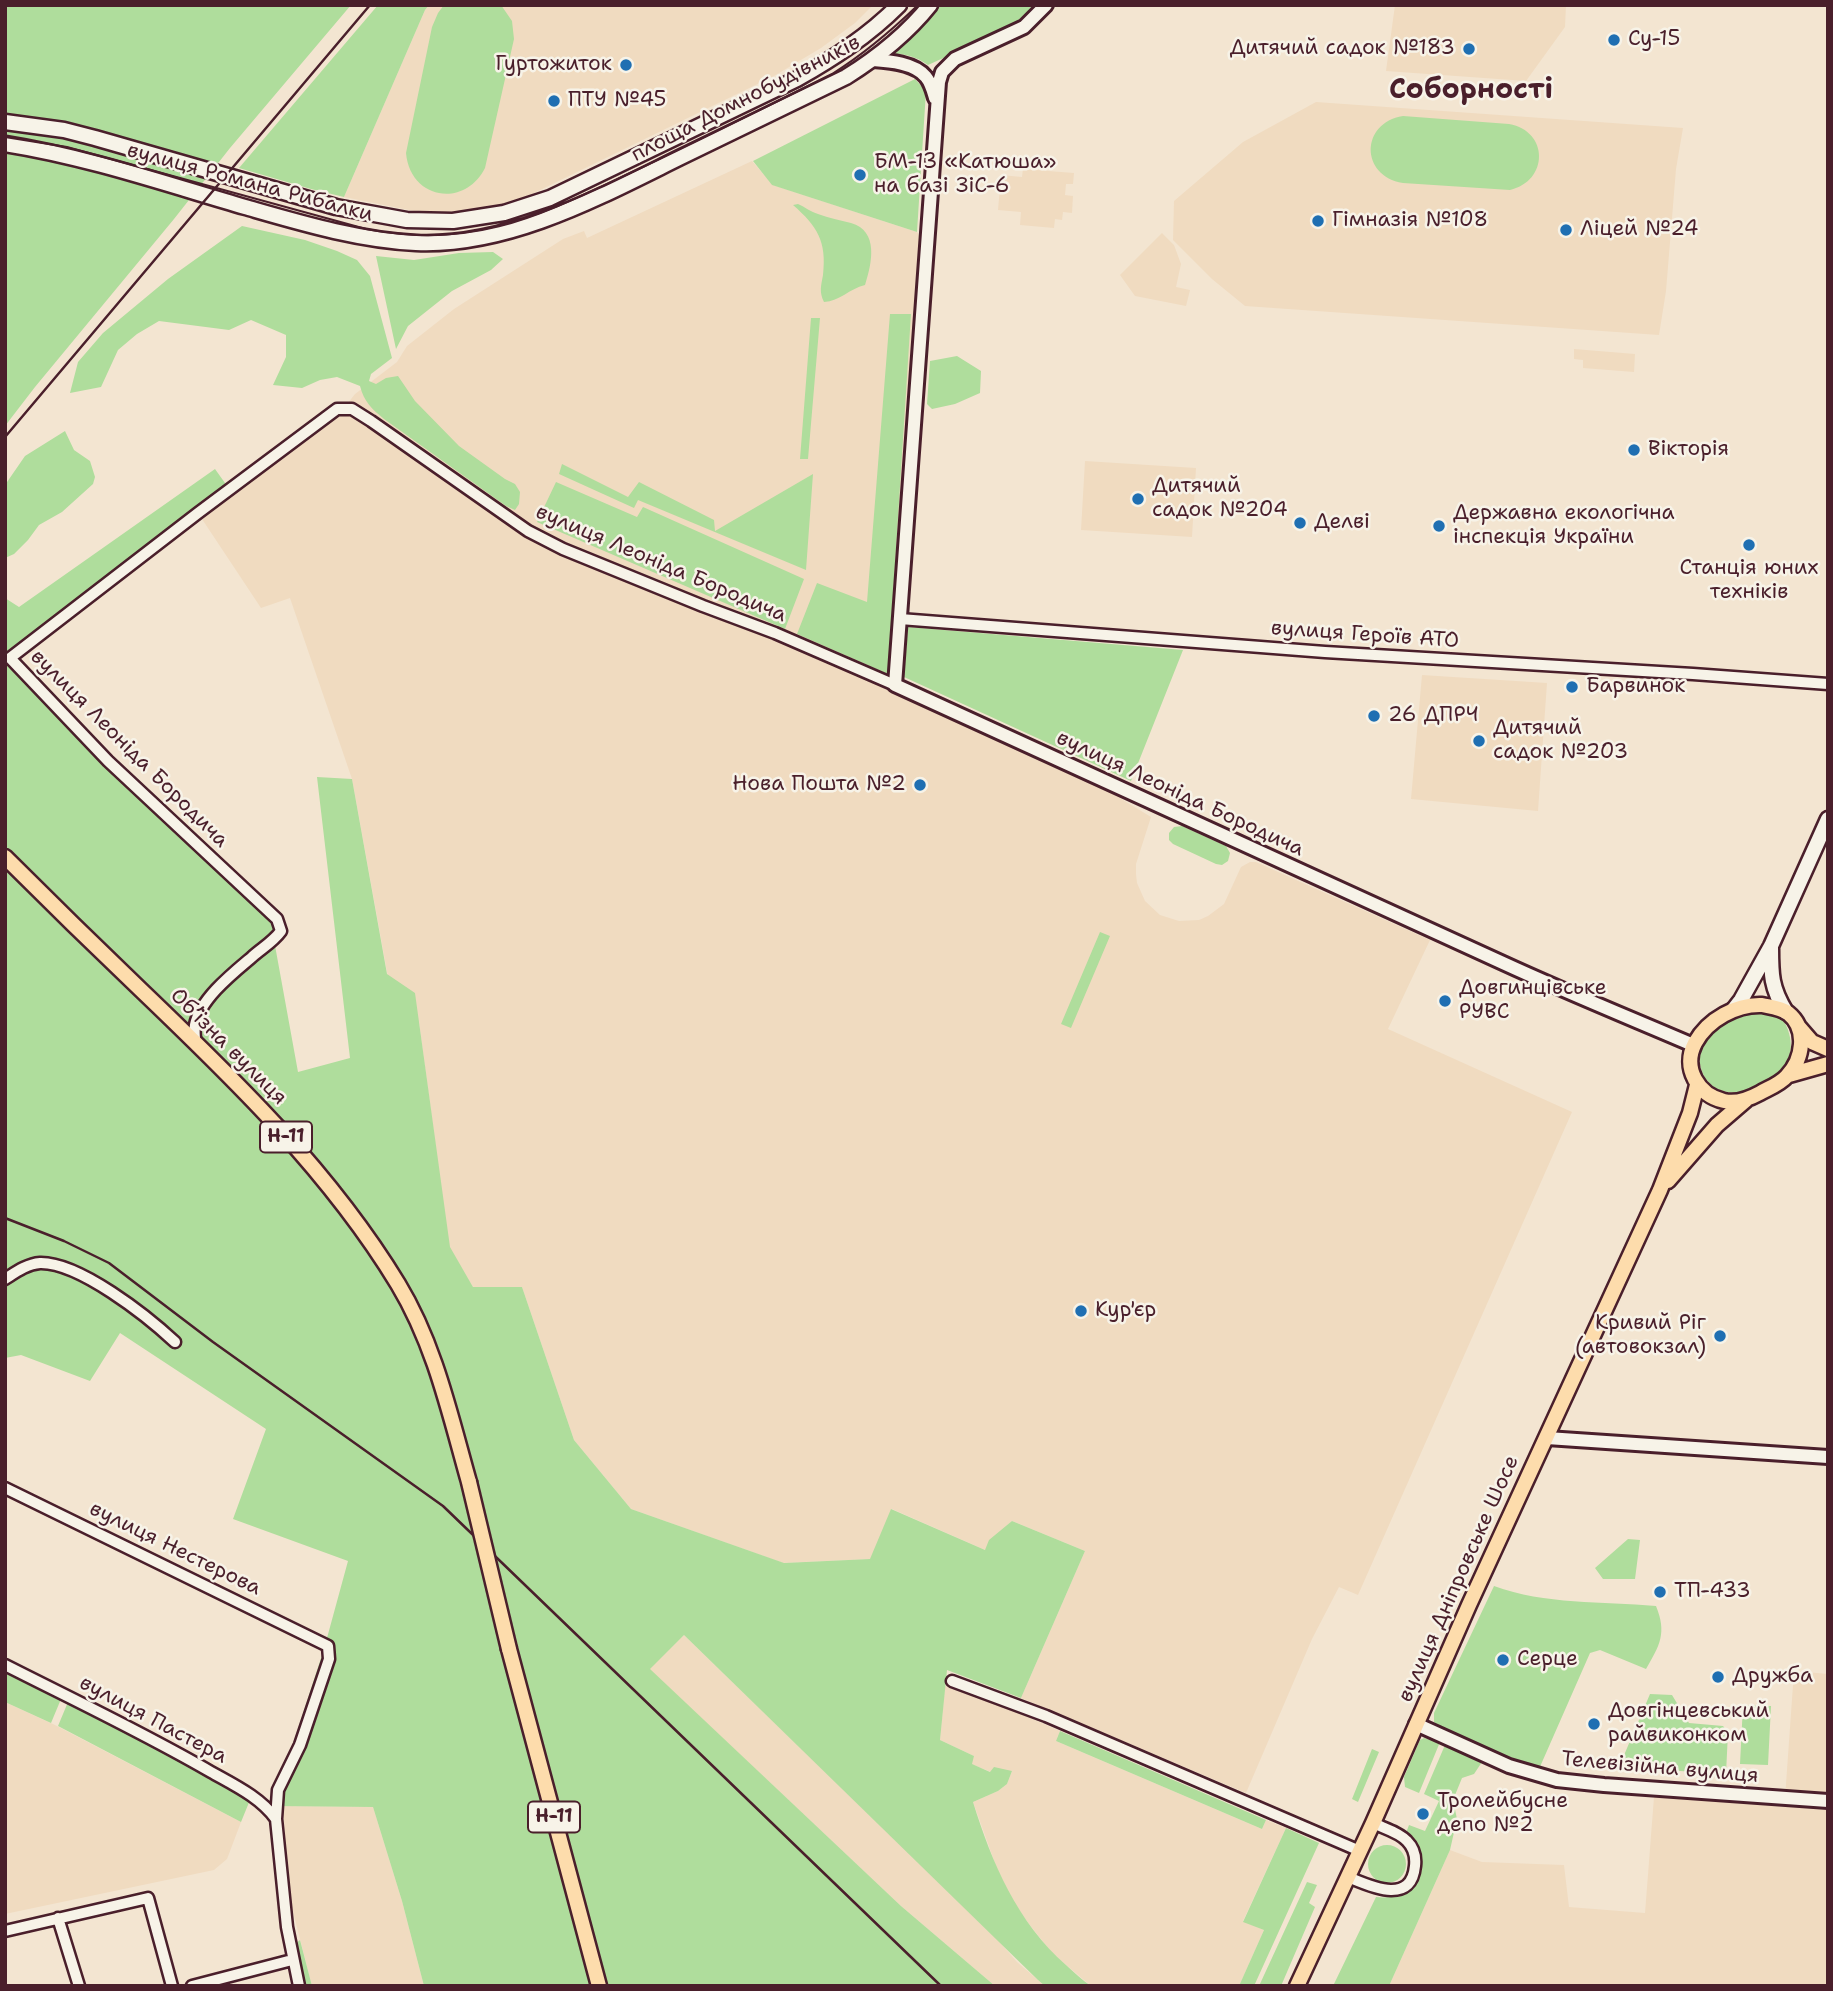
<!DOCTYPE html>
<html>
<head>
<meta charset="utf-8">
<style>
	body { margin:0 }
	#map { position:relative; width:1833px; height:1991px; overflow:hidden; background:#f3e5d1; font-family:"Shantell Sans",sans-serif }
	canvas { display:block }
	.frame { position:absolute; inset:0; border:7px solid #4a1f2b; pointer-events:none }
</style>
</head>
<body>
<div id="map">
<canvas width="1833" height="1991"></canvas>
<div class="frame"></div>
</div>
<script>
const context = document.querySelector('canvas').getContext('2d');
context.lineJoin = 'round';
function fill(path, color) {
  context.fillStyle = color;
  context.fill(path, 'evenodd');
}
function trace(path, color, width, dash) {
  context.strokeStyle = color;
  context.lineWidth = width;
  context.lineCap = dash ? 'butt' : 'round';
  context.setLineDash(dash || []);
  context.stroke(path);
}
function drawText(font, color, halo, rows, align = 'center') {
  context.font = font + ' "Shantell Sans",sans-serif';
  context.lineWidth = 5;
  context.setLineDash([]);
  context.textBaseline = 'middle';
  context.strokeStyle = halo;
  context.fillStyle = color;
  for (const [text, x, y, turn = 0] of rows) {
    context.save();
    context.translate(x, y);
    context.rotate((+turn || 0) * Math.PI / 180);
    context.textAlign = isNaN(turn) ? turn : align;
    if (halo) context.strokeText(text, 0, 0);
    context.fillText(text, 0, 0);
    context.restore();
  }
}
const built = new Path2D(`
	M429 5H873L855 23 821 48 774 76 532 194 500 205 453 214 419 212 344 197 425 10Z
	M1395 5H1566L1565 27 1526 81 1386 71Z
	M1316 102 1683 128 1676 169 1666 291 1659 335 1245 306 1212 279 1173 240 1174 201 1243 142Z
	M752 161 773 185 917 232 921 238 891 677 828 655 1046 753 1151 817 1136 864V874L1137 883 1145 901 1160 915 1179 921 1199 920 1208 916 1224 904 1241 867 1250 862H1256L1430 940 1388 1029 1572 1112 1358 1595 1339 1587 1312 1639 1246 1793 1021 1698 1085 1551 1012 1521 985 1550 892 1509 871 1559 783 1563 631 1509 574 1440 522 1287H473L449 1247 419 1022 389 983 352 779 290 598 261 608 198 513 334 415 345 414 368 420 344 408 355 394 397 362 407 346 454 309 563 239 584 231 587 238Z
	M1023 169 1074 173 1073 184H1066L1065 195 1073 196 1072 213 1063 212 1062 220 1055 219 1054 228 1020 225 1021 212 998 210 1001 175 1022 177Z
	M1162 233 1174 245 1181 264 1176 287 1190 290 1186 306 1135 296 1120 275Z
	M1574 349 1635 354 1634 372 1583 368V360L1574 359Z
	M1085 461 1196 468 1192 537 1081 530Z
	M1422 675 1547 683 1538 811 1411 799Z
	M684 1635 998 1940 1017 1962 1045 1986H995L901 1906 649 1669Z
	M1794 1671 1828 1674V1801L1785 1798Z
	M945 1686 993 1702 1060 1731 1056 1741 1262 1829 1266 1820 1286 1828 1243 1921 1264 1930 1239 1986H1091L1052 1953 1029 1924 1011 1899 997 1869 973 1802 998 1791 1007 1784 1012 1771 991 1772 971 1764 974 1756 940 1740Z
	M5 1702 55 1725 241 1822 227 1859 214 1870 5 1914Z
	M1654 1797 1828 1808V1986H1389L1450 1850 1482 1862 1564 1865 1569 1907 1645 1913Z
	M283 1806 373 1807 402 1901 424 1986H312L289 1896Z`);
const green = new Path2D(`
	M5 5H351L230 148 174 219 35 387 5 426Z
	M378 5H429L425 10 344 197 311 189 239 168Z
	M444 5H501L512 21 514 39 485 168C464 209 410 199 406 153L432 27 438 13Z
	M937 5H1036C1014 30 959 50 928 65 915 56 903 53 888 54L916 29Z
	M915 79 926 91 917 232 772 185 753 161Z
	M1403 116 1509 124C1549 131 1549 181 1510 190L1403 183C1360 176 1360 123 1403 116Z
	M798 204C805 207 811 212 818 214 829 218 840 220 851 223 879 231 872 263 865 285 849 289 840 301 824 302 819 292 821 286 823 275 827 241 817 226 793 205Z
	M242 226 305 240 337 251 357 260 370 276 392 358 371 374 369 381 376 384 386 378 398 376 415 401 459 446 505 479 515 484 520 492 519 504 515 510 506 506 384 419C372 409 364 402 360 386L337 377 320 380 302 388 273 385 286 357V335L251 320 229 330 159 321 137 334 118 350 101 387 70 393 78 362 103 333 168 279Z
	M493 252 503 259 491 270 452 291 408 326 396 349 376 256 414 260 459 253Z
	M890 314H911L888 674 797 634 817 583 867 602Z
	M811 318H820L808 459H800Z
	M957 356 981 371 980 393 955 404 932 409 927 404 930 361Z
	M65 431 74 450 90 461 95 477 93 484 62 512 39 525 28 540 14 554 5 558V485L25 456Z
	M562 464 628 497 639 482 714 520 715 531 813 474 806 570 638 500 634 508 559 474Z
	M215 469 230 490 11 657 16 665 277 919 281 931 274 940 298 1072 350 1058 317 777 352 779 387 974 415 993 450 1247 473 1287H522L574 1440 631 1509 784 1563 870 1559 891 1509 985 1550 989 1540 1012 1521 1085 1551 1021 1698 947 1670 940 1740 974 1756 972 1764 990 1772 994 1767 1012 1771 1007 1784 998 1791 973 1802C992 1863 1017 1922 1066 1965 1074 1972 1082 1980 1091 1986H1045L1038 1980 684 1635 650 1669 901 1906 995 1986H424L402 1901 373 1807 270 1806 273 1786 293 1744 324 1649 348 1561 233 1519 266 1429 120 1333 90 1381 21 1355 5 1358V598L19 607Z
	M556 482 637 517 643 507 804 579 785 629 537 522Z
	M908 627 1183 650 1131 781 904 677Z
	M1182 826 1226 846 1230 853 1228 861 1222 865 1216 864 1173 844 1169 840V833L1174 827Z
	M1100 932 1110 936 1071 1028 1061 1024Z
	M1743 1011C1753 1011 1767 1010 1775 1014 1782 1018 1786 1024 1788 1030 1791 1039 1792 1048 1789 1057 1781 1077 1744 1098 1723 1091 1714 1089 1707 1082 1703 1074 1689 1040 1718 1025 1743 1011Z
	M1628 1539 1640 1540 1635 1579H1603L1595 1568Z
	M1494 1586C1545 1605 1602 1601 1656 1606 1667 1633 1660 1645 1646 1669L1600 1650 1590 1653 1539 1769 1511 1760 1441 1728 1434 1722V1713Z
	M5 1670 61 1699 51 1723 5 1702Z
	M1650 1694 1672 1695 1689 1723 1723 1726 1728 1732 1726 1774 1619 1767Z
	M68 1702 171 1753 250 1800 241 1822 58 1726Z
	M1743 1705 1771 1706 1768 1765 1740 1764Z
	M1060 1731 1266 1820 1262 1829 1056 1741Z
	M1424 1738 1440 1742 1419 1793 1405 1787 1404 1777 1420 1740Z
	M1445 1745 1482 1762 1474 1774 1462 1778 1453 1800 1457 1819 1450 1850 1389 1986H1333L1376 1897C1419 1902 1438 1861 1406 1833L1409 1825 1425 1831 1439 1801 1424 1794Z
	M1372 1749 1379 1752 1358 1802 1352 1799Z
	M1286 1828 1319 1843 1254 1986H1239L1264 1930 1243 1922Z
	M1368 1864a19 19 0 1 1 38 0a19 19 0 1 1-38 0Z
	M1307 1882 1317 1885 1309 1903 1315 1907 1281 1986H1259Z
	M300 1940 312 1986H304L293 1946Z`);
const minor = new Path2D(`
	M900 619 1325 652 1693 674 1828 684
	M195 1041C195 1036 194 1030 195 1025 200 999 233 973 252 957 262 948 273 942 281 931L277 919 108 761 10 658 198 513 337 409H352L371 421 528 531 563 549 703 606 775 633 895 685
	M5 1279C16 1272 27 1264 40 1263 79 1262 147 1316 175 1342
	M5 1488 328 1646 329 1659 300 1745 278 1790 276 1819 287 1927 299 1986
	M5 1665C74 1700 144 1733 211 1772 234 1785 260 1797 276 1819
	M952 1681 1046 1716 1360 1851
	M1348 1877C1370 1886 1411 1906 1415 1866 1416 1857 1414 1848 1407 1841 1399 1832 1383 1828 1373 1823
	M58 1918 79 1986
	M5 1931 148 1898 172 1986
	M192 1986 292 1960`);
const tertiary = new Path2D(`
	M1046 5 1024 27 955 59 942 72 939 82 895 685C1098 776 1300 871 1503 963 1566 992 1630 1018 1693 1045
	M873 60C889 61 915 63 926 77 931 83 933 91 935 98
	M1547 1438 1828 1457
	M1416 1724 1509 1766 1557 1780 1604 1785 1828 1801`);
const secondary = new Path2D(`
	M5 122 64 130 95 138 336 207 407 220 453 221 504 213 550 198 797 79C834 58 868 36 899 5
	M5 144C87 157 166 184 245 207 301 223 357 240 416 243 508 247 598 198 679 158 735 131 790 104 846 77 878 57 906 35 930 5
	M1771 947C1771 974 1771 988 1786 1012
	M1734 1009 1741 1000 1771 946 1828 819`);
const primary = new Path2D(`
	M5 857C50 902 95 946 141 990 235 1080 330 1172 398 1284 435 1345 450 1415 469 1482
	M1762 1005C1771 1007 1781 1008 1788 1013 1808 1029 1803 1059 1787 1076 1780 1084 1769 1088 1760 1093 1749 1099 1737 1104 1724 1101 1698 1095 1682 1068 1695 1043 1708 1019 1737 1004 1762 1005Z
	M1799 1027 1812 1042 1828 1049
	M1789 1075 1828 1064
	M1668 1181 1717 1125 1746 1100
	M509 1649 599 1986
	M1297 1986 1373 1823 1469 1605 1660 1190 1690 1113 1697 1085`);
const tram = new Path2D(`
	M5 137 67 147 366 229C480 251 546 212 645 166 708 136 770 105 832 74 864 54 891 31 918 5`);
const rail = new Path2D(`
	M5 437 370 5
	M5 1218 64 1241 109 1263 213 1342 443 1506 941 1986`);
const primaryBridge = new Path2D(`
	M469 1482 509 1649`);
const markers = [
	[1614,40,7,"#1f6fb2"],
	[1469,49,7,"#1f6fb2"],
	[626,65,7,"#1f6fb2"],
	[554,101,7,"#1f6fb2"],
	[860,175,7,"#1f6fb2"],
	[1318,221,7,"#1f6fb2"],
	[1566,230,7,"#1f6fb2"],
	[1634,450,7,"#1f6fb2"],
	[1138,499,7,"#1f6fb2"],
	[1300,523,7,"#1f6fb2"],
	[1439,526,7,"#1f6fb2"],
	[1749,545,7,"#1f6fb2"],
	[1572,687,7,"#1f6fb2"],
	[1374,716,7,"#1f6fb2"],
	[1479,741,7,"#1f6fb2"],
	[920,785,7,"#1f6fb2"],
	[1445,1001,7,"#1f6fb2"],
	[1081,1311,7,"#1f6fb2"],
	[1720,1336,7,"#1f6fb2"],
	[1660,1592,7,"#1f6fb2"],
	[1503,1660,7,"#1f6fb2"],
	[1718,1677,7,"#1f6fb2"],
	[1594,1724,7,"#1f6fb2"],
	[1423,1814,7,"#1f6fb2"]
];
const shields = [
	[286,1137,52],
	[554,1817,52]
];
const shieldNames = [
	["Н-11",286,1137],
	["Н-11",554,1817]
];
const poiNames = [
	["Су-15",1628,40],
	["Дитячий садок №183",1455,49,"right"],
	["Гуртожиток",612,65,"right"],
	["ПТУ №45",568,101],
	["БМ-13 «Катюша»",874,163],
	["на базі ЗіС-6",874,187],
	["Гімназія №108",1332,221],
	["Ліцей №24",1580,230],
	["Вікторія",1648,450],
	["Дитячий",1152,487],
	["садок №204",1152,511],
	["Державна екологічна",1453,514],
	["інспекція України",1453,538],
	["Делві",1314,523],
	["Станція юних",1749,569,"center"],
	["техніків",1749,593,"center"],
	["Барвинок",1586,687],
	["26 ДПРЧ",1388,716],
	["Дитячий",1493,729],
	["садок №203",1493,753],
	["Нова Пошта №2",906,785,"right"],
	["Довгинцівське",1459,989],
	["РУВС",1459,1013],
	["Кур'єр",1095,1311],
	["Кривий Ріг",1706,1324,"right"],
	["(автовокзал)",1706,1348,"right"],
	["ТП-433",1674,1592],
	["Серце",1517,1660],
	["Дружба",1732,1677],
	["Довгінцевський",1608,1712],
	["райвиконком",1608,1736],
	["Тролейбусне",1437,1802],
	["депо №2",1437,1826]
];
const streetNames = [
	["площа Домнобудівників",746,99,-27],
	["вулиця Романа Рибалки",250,183,15],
	["вулиця Леоніда Бородича",661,564,23],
	["вулиця Героїв АТО",1365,635,4],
	["вулиця Леоніда Бородича",129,749,45],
	["вулиця Леоніда Бородича",1180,794,25],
	["Обʼїзна вулиця",228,1047,45],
	["вулиця Нестерова",175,1549,26],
	["вулиця Дніпровське Шосе",1459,1579,-66],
	["вулиця Пастера",153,1720,28],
	["Телевізійна вулиця",1660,1768,5]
];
const districtNames = [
	["Соборності",1471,91]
];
fill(built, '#f0dbc0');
fill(green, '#afdd9c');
trace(minor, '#4a1f2b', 15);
trace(tertiary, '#4a1f2b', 18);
trace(secondary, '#4a1f2b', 19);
trace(primary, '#4a1f2b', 19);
trace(minor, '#f7f3e8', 10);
trace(tertiary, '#f7f3e8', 12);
trace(secondary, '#f7f3e8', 14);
trace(primary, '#fddcac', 14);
trace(tram, '#4a1f2b', 2);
trace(rail, '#4a1f2b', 2.5);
trace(primaryBridge, '#4a1f2b', 19, []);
trace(primaryBridge, '#fddcac', 14);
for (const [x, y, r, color] of markers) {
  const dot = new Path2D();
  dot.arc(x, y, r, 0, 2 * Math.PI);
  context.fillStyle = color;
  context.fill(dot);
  trace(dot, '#f7f3e8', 2.5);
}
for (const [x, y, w] of shields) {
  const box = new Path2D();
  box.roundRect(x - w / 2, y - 15.5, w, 31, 5);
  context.fillStyle = '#f7f3e8';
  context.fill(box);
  trace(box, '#4a1f2b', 2);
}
drawText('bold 19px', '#4a1f2b', null, shieldNames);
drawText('21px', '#4a1f2b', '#f7f3e8', poiNames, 'left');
drawText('21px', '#4a1f2b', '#f7f3e8', streetNames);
drawText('bold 28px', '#4a1f2b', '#f7f3e8', districtNames);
</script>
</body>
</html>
